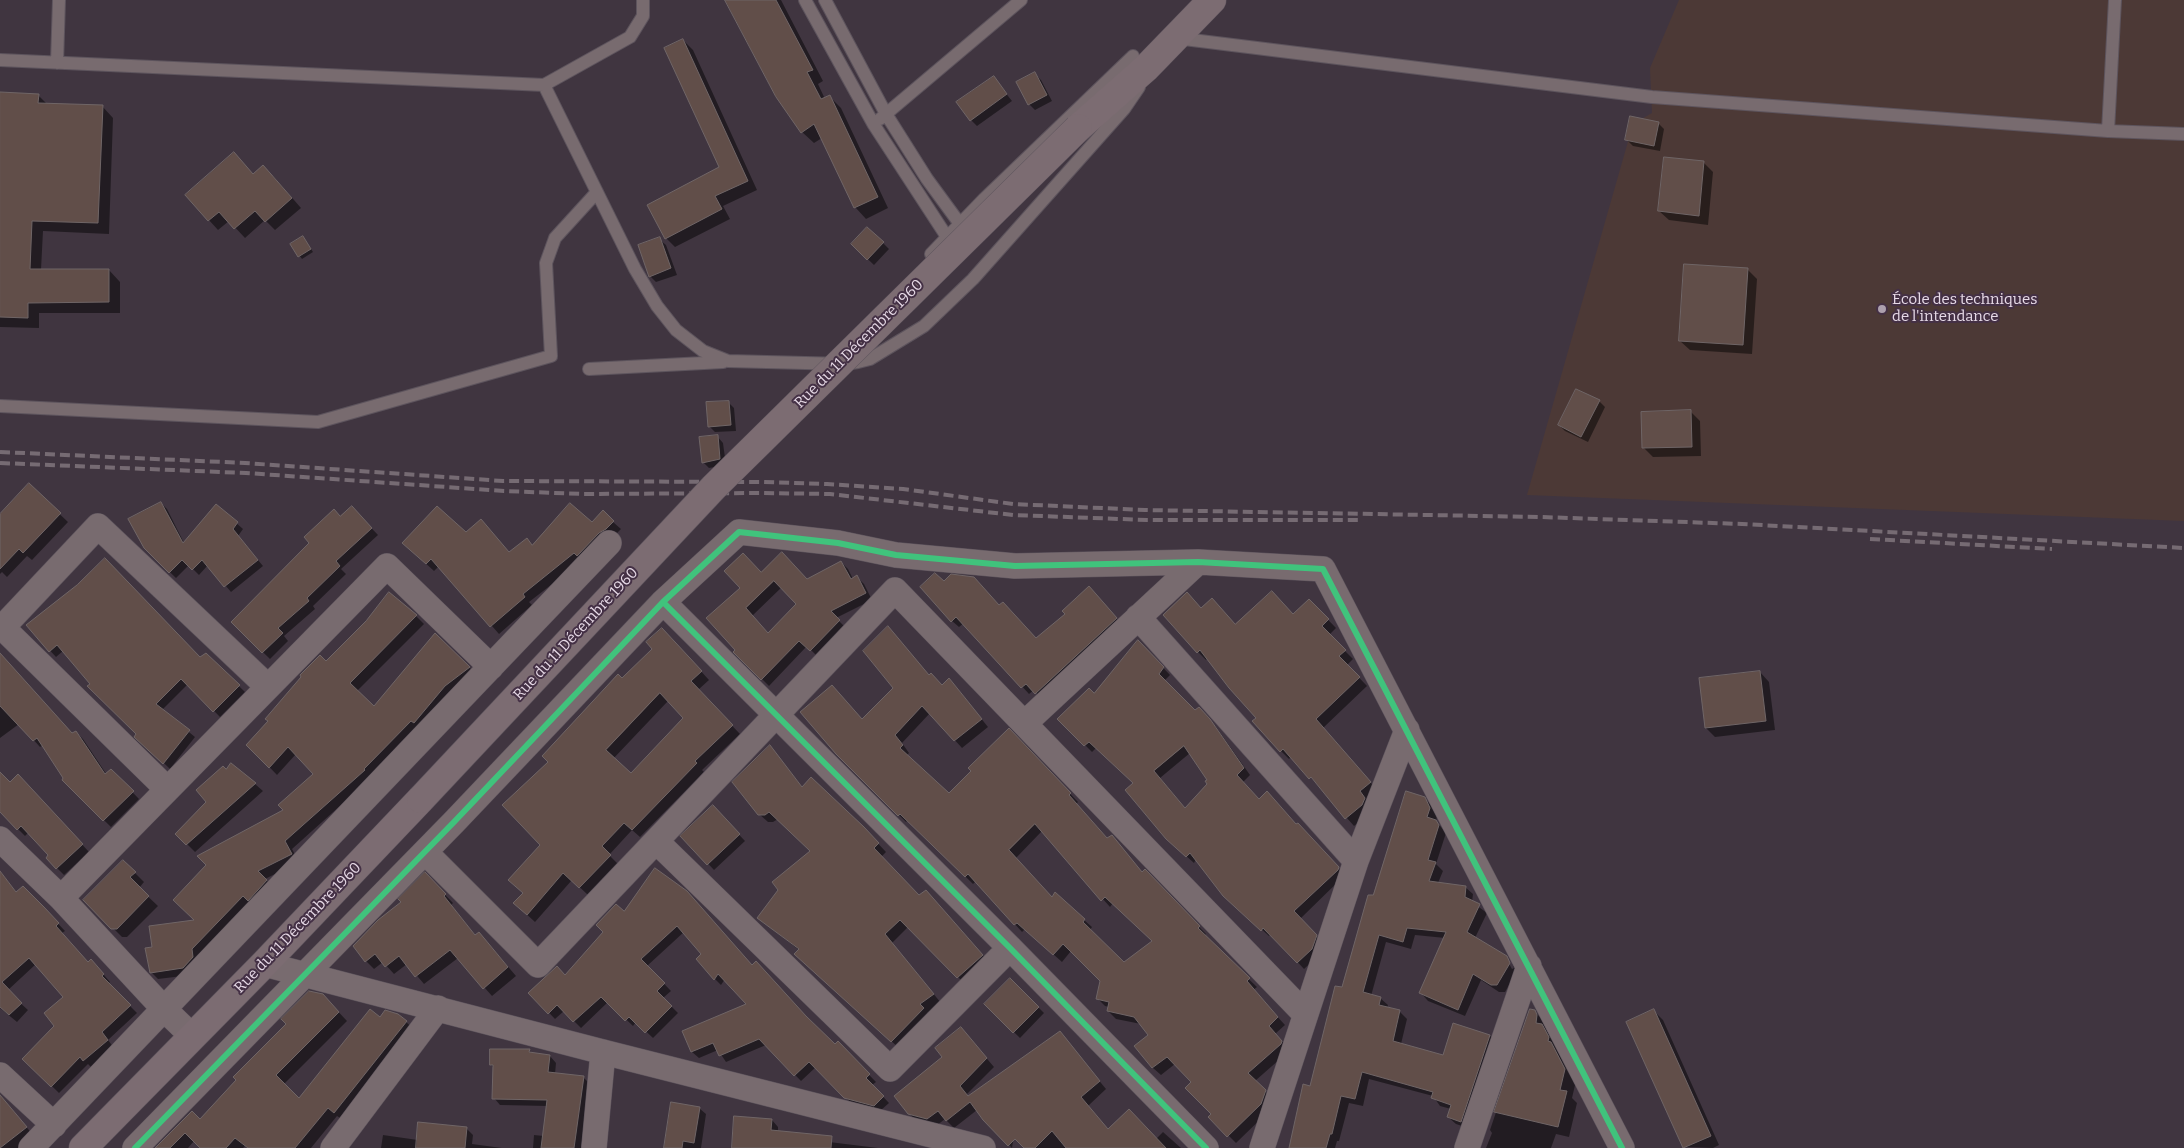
<!DOCTYPE html>
<html>
<head>
<meta charset="utf-8">
<style>
	body { margin:0 }
	canvas { display:block; background:#403540 }
</style>
</head>
<body>
<canvas width="2184" height="1148"></canvas>
<script>
const context = document.querySelector('canvas').getContext('2d');
context.lineJoin = 'round';
function fill(path, color) {
  context.fillStyle = color;
  context.fill(path, 'evenodd');
}
function trace(path, color, width, dash) {
  context.strokeStyle = color;
  context.lineWidth = width;
  context.lineCap = dash ? 'butt' : 'round';
  context.setLineDash(dash || []);
  context.stroke(path);
}
function drawText(font, color, halo, rows, align = 'center') {
  context.font = font + ' Bitter,serif';
  context.lineWidth = 4;
  context.setLineDash([]);
  context.textBaseline = 'middle';
  context.strokeStyle = halo;
  context.fillStyle = color;
  for (const [text, x, y, turn = 0] of rows) {
    context.save();
    context.translate(x, y);
    context.rotate((+turn || 0) * Math.PI / 180);
    context.textAlign = isNaN(turn) ? turn : align;
    if (halo) context.strokeText(text, 0, 0);
    context.fillText(text, 0, 0);
    context.restore();
  }
}
const education = new Path2D(`
	M1679 0H2184V521L1527 495 1633 124 1652 113 1650 68Z`);
const shadow = new Path2D(`
	M727 0H781L823 81 818 84 825 99 830 97 841 108 888 208 866 219 855 207 822 138 814 143 802 132Z
	M683 40 693 50 757 190 723 206 730 219 675 247 666 238 720 168Z
	M1035 74 1041 80 1052 101 1035 110 1029 104Z
	M993 77 1012 101 977 126 971 120Z
	M0 94 38 95 47 104 102 106 113 118 109 234 43 231 41 270H109L120 282V313H39V328L0 327Z
	M1658 123 1664 129 1660 151 1633 146 1627 140Z
	M1665 159 1704 163 1713 172 1708 225 1669 220 1659 211Z
	M254 176H273L301 208 275 230 265 220 245 238 229 221 218 230 187 196Z
	M659 239 666 245 677 275 656 282 650 276Z
	M305 240 313 252 302 259 291 244Z
	M883 243 889 249 874 265 852 244Z
	M1747 269 1757 279 1752 354 1690 350 1680 341Z
	M1599 401 1605 407 1588 442 1565 431 1559 425Z
	M728 402 734 408 736 431 715 432 709 426Z
	M1691 412 1700 421 1701 456 1653 457 1644 448Z
	M717 436 723 443 726 465 709 468 703 462Z
	M29 485 68 522 32 560 27 556 7 577 2 572 0 574V516Z
	M161 503 167 509 184 543 216 505 243 529 238 536 263 566 231 592 208 565 199 575 189 565 176 578 145 548Z
	M358 514 378 535 341 569 346 574 313 606 315 609 284 636 288 641 270 659 232 622 341 517Z
	M613 522 621 529 614 536 529 602 532 605 499 634 439 566 434 571 411 550 466 534 510 553 527 539 533 546 592 524Z
	M841 562 848 569 853 579 857 577 864 584 872 600 836 618 846 628 818 657 807 646 769 686 735 652 737 650 708 618 761 574 807 580ZM782 587 797 604 768 634 752 616Z
	M944 582 1000 606 1036 640 1067 614 1095 595 1123 625 1043 700 1034 690 1029 694 964 623 959 627 952 621Z
	M1309 600 1336 628 1329 635 1353 659 1347 665 1367 686 1323 728 1378 791 1370 813 1354 826 1292 756 1289 759 1281 751 1257 718 1208 658 1206 660 1198 652 1201 609 1236 626 1293 615Z
	M416 616 424 624 357 691 374 708 436 635 477 675 371 778 292 849 299 862 265 879 274 888 191 975 158 979 150 971 153 948 196 921 314 774 296 754 277 775 248 745 326 663Z
	M27 626 200 659 206 654 245 692 220 717 188 684 162 710 195 737 170 769 136 736 138 734 63 651 56 657Z
	M670 637 709 680 698 690 740 734 702 770 704 772 640 837 632 830 609 855 618 864 588 895 572 880 535 922 523 911 524 893 541 845 549 762 622 679ZM668 701 685 718 631 774 613 759Z
	M1138 641 1170 675 1164 681 1195 711 1206 715 1216 727 1250 775 1243 782 1259 800 1304 831 1345 875 1300 919 1323 943 1318 956 1304 969 1271 934 1269 936 1231 902 1196 859 1194 863 1175 846 1135 783 1097 747 1092 752 1059 719 1094 694ZM1190 753 1208 780 1209 784 1186 809 1160 778Z
	M0 665 72 734 76 732 83 739 107 775 111 770 139 799 111 827 63 780 65 778 43 745 40 747 19 724 0 738Z
	M1760 672 1769 682 1775 730 1715 737 1706 728 1700 679Z
	M930 676 942 687H956L988 727 962 748 930 713 902 743 909 753 906 756 949 795 1009 730 1078 802 1076 804 1108 839 1142 873 1145 871 1206 934 1204 936 1257 987 1253 990 1285 1025 1275 1034 1289 1049 1288 1052 1255 1081 1273 1099 1269 1111 1236 1143 1210 1117 1213 1114 1193 1082 1175 1064 1161 1075 1153 1068 1136 1046 1149 1035 1141 1024 1116 1019 1108 1011 1109 1007 1105 1006 1097 998 1101 981 1071 951 1062 962 1025 929 1022 932 976 881 973 884 908 820 906 822 837 753 863 721ZM1042 831 1110 907 1113 903 1153 941 1124 964 1090 930 1092 927 1084 920 1052 898 1016 858Z
	M777 755 803 788 872 837 886 852 881 857 919 897 933 899 990 963 966 985 908 927 892 943 941 1003 927 1013 931 1017 900 1049 803 961 799 950 759 918 812 852 778 819 773 822H768L759 814Z
	M0 774 10 784 25 782 89 852 64 875 47 858 50 855 29 832 25 836 0 811Z
	M255 784 263 791 195 852 177 834Z
	M1424 798 1432 806 1437 816 1436 821 1446 833 1436 864 1443 871 1438 883 1465 887 1473 894 1472 902 1487 913 1475 938 1507 960 1512 969 1514 968 1512 963 1517 971 1505 992H1499L1481 980 1465 1016 1428 1001 1421 993 1445 938 1415 935 1411 949 1386 942 1371 996 1380 998 1388 1005 1387 1009 1399 1011 1407 1019 1401 1044 1444 1056 1490 1036 1497 1043 1468 1128 1456 1124 1448 1117 1451 1109 1440 1106 1433 1096 1369 1079 1363 1106 1349 1103 1339 1141H1337L1335 1148H1290L1374 896Z
	M713 807 745 841 714 870 682 836Z
	M123 861 144 882 139 888 158 906 127 937H122L85 900Z
	M0 871 17 893 50 915 65 931 62 933 88 963 98 968 110 982 108 984 137 1013 108 1040 114 1048 91 1067 88 1064 59 1093 24 1059 56 1026 65 997 36 964 7 991 28 1010 17 1022 0 1008Z
	M425 874 453 903 451 905 476 936 487 942 516 976 492 996 458 958 424 984 407 964 394 974 383 962 374 969 366 961 403 902Z
	M697 903 752 967 835 1046 838 1043 876 1082 872 1085 889 1103 880 1111 852 1104 816 1067 801 1081 766 1045 726 1062 718 1050 699 1058 692 1052 684 1032 748 1004 725 979 721 985 715 979 697 959 703 954 684 932 647 966 671 991 663 998 678 1013 653 1038 636 1022 633 1026 608 1002 581 1028 564 1011 555 1019 530 993 565 976 624 913Z
	M1010 979 1044 1013 1020 1038 985 1004Z
	M332 1005 347 1021 284 1084 300 1100 380 1018 406 1022 415 1030 343 1120 337 1116 311 1148H248L245 1146 243 1148H202L194 1141 188 1148H157L200 1120Z
	M1530 1011H1534L1546 1023 1547 1031 1553 1037 1576 1081 1572 1098 1577 1103 1569 1137 1556 1134 1551 1148H1486L1492 1133 1490 1130Z
	M1654 1011 1663 1020 1719 1145 1713 1148 1683 1147Z
	M961 1028 994 1067 966 1095 969 1097 1059 1032 1106 1089 1088 1106 1108 1130 1156 1139 1163 1132 1181 1148H1026L1014 1136 1012 1148 984 1119 977 1110 954 1128 945 1119 936 1126 917 1122 909 1113Z
	M529 1050 532 1054 550 1056 556 1063 555 1074 583 1077 590 1084 581 1148H533L534 1135 544 1136 547 1106 500 1105 494 1098V1068L491 1065Z
	M0 1096 34 1136 19 1148H0Z
	M699 1108 706 1114 701 1148H666Z
	M772 1120 778 1127V1132L813 1140 878 1148H733Z
	M466 1128 473 1135 472 1144 502 1148H381L383 1135 418 1140Z`);
const building = new Path2D(`
	M725 0H776L813 70 807 72 821 99 830 95 878 197 854 208 814 124 801 133 776 97Z
	M683 39 748 181 715 196 722 209 665 239 647 205 719 167 664 48Z
	M1035 72 1047 95 1028 105 1016 82Z
	M994 76 1007 94 970 121 956 102Z
	M0 92 39 94 38 103 103 105 98 223 32 221 30 269H109V302L28 303V318L0 317Z
	M1630 116 1659 122 1654 146 1625 140Z
	M234 152 253 174 263 165 292 198 265 222 255 211 234 229 219 212 208 221 185 195Z
	M1664 157 1704 161 1699 216 1658 211Z
	M867 227 884 242 867 260 851 244Z
	M303 236 311 249 298 257 290 244Z
	M660 237 671 268 649 277 638 245Z
	M1684 264 1748 268 1743 345 1679 341Z
	M1576 389 1600 400 1581 437 1558 425Z
	M729 401 731 425 708 427 706 402Z
	M1691 410 1692 447 1642 448 1641 412Z
	M718 435 720 459 702 463 699 437Z
	M29 483 61 513 23 553 19 549 0 569V514Z
	M161 502 183 543 216 504 238 522 233 529 258 560 224 587 202 560 192 570 182 560 169 573 144 548 128 519Z
	M570 503 592 522 603 510 614 521 606 529 599 533 577 556 574 553 523 594 525 597 490 627 431 559 426 564 402 543 437 506 466 532 481 519 509 552 527 538 532 545Z
	M352 506 372 528 336 561 340 566 307 598 309 601 278 628 283 633 262 653 231 622 309 543 304 537 334 509 340 516Z
	M782 552 807 579 841 561 851 579 857 575 866 593 831 611 840 620 810 651 799 641 761 680 733 652 735 650 706 618 740 588 724 571 743 553 761 572ZM774 581 796 604 768 633 746 608Z
	M105 558 200 657 206 653 240 685 213 712 181 679 156 704 190 730 163 764 134 737 136 734 87 686 90 684 57 645 49 652 26 625 77 585Z
	M935 573 944 581 951 574 974 577 999 605 1003 602 1036 638 1065 614 1062 611 1089 586 1117 618 1035 694 1026 684 1021 688 956 617 951 622 920 587Z
	M1272 591 1293 614 1309 599 1329 619 1322 626 1346 650 1339 656 1360 677 1316 719 1371 782 1360 791 1365 798 1362 805 1345 819 1311 777 1309 779 1283 749 1280 752 1252 721 1256 718 1229 688 1200 650 1197 653 1163 615 1187 592 1201 608 1212 598 1235 624Z
	M389 592 417 615 350 683 374 706 435 633 470 667 445 686 414 723 411 721 364 769 365 770 285 841 292 854 258 871 267 880 248 901 243 896 192 949 193 957 183 968 150 973 145 948 152 947 149 926 194 920 173 900 206 865 197 856 283 810 278 805 313 774 288 747 269 768 246 745 268 721 265 719 301 677 300 675 320 655 326 661 366 621Z
	M888 626 929 675 931 673 942 685 949 678 982 719 954 741 922 706 895 735 903 745 900 748 949 793 971 771 968 768 1009 728 1071 793 1069 795 1107 838 1112 835 1142 872 1145 869 1200 926 1198 928 1250 978 1247 981 1278 1017 1269 1026 1282 1041 1281 1044 1248 1073 1266 1090 1261 1104 1227 1137 1208 1117 1211 1114 1185 1088 1191 1082 1167 1057 1152 1068 1134 1046 1148 1035 1134 1017 1107 1011 1109 1002 1096 999 1100 981 1063 944 1053 955 1017 923 1014 925 968 874 965 877 900 814 898 816 836 754 800 712 832 685 862 719 893 688 863 651ZM1035 824 1101 901 1105 897 1152 941 1124 962 1083 922 1085 919 1055 892 1052 897 1009 850Z
	M662 628 702 671 691 681 733 725 695 761 697 763 632 830 624 823 602 846 611 855 579 888 563 873 527 915 513 903 523 893 508 880 540 845 502 805 548 762 542 756 618 674 622 678 652 649 646 642ZM660 693 683 718 631 773 606 750Z
	M1138 640 1164 667 1159 674 1195 710 1199 707 1210 719 1244 768 1237 775 1259 799 1267 791 1296 824 1298 823 1339 867 1338 870 1294 911 1317 935 1312 949 1297 963 1263 928 1261 931 1223 896 1190 853 1186 857 1166 839 1125 790 1133 783 1089 742 1084 746 1057 719 1089 688 1094 693ZM1184 746 1207 780 1205 781 1207 784 1185 808 1154 771Z
	M0 653 72 733 76 731 105 774 111 769 134 791 103 821 62 780 63 778 37 738 33 741 0 706Z
	M1760 671 1766 721 1705 728 1699 678Z
	M770 745 802 787 811 777 864 827 879 843 874 848 919 895 926 890 983 955 957 978 900 920 885 934 934 994 920 1004 924 1008 891 1042 794 954 799 949 757 918 778 890 772 882 810 851 769 812 765 815H758L732 782Z
	M231 763 256 783 186 845 175 834 206 802 196 790 223 766 226 769Z
	M0 772 10 782 18 774 83 844 56 869 46 858 48 855 21 826 17 830 0 812Z
	M1406 791 1425 797 1430 808 1427 817 1436 820 1439 825 1428 860 1436 862 1429 881 1466 886 1465 897 1480 904 1467 932 1507 956 1510 963 1497 985H1491L1473 974 1458 1010 1419 993 1446 932 1407 928 1403 942 1379 935 1363 992 1381 997 1379 1005 1400 1010 1393 1041 1443 1055 1453 1023 1490 1035 1461 1122 1447 1117 1451 1105 1431 1098 1433 1092 1362 1072 1355 1099 1341 1096 1332 1134H1330L1326 1148H1289L1303 1084 1310 1086 1335 986 1342 987 1368 895H1373Z
	M713 805 740 834 707 865 680 836Z
	M123 860 136 872 130 877 149 896 117 929H111L83 900Z
	M655 868 687 891 752 965 756 961 806 1016 835 1044 838 1041 870 1074 866 1078 884 1096 874 1106 844 1098 809 1062 794 1076 759 1039 719 1056 713 1043 691 1052 682 1031 746 1004 718 974 714 980 696 959 701 954 677 926 641 959 665 983 657 991 672 1006 645 1033 629 1017 625 1021 601 997 573 1022 557 1005 548 1014 528 993 557 966 565 975 603 932 596 925 616 904 624 911Z
	M0 871 16 892 23 886 44 907 59 923 56 926 88 962 91 959 104 974 102 976 131 1005 102 1032 108 1040 83 1061 80 1057 51 1087 22 1059 54 1026 44 1013 63 997 29 958 2 982 22 1003 9 1015 0 1007Z
	M425 872 446 894 444 896 475 935 479 932 508 967 483 989 450 950 415 977 399 956 385 967 375 954 365 962 353 946 378 920 401 902 398 899Z
	M1010 978 1039 1007 1013 1033 984 1004Z
	M309 991 323 994 339 1012 276 1075 299 1098 370 1009 380 1017 385 1010 398 1014 407 1021 334 1113 328 1108 295 1148H248L235 1138 226 1148H200L185 1133 170 1148H155L192 1111 200 1119 236 1080 233 1077 286 1024 281 1019Z
	M1530 1009 1535 1010 1537 1015 1536 1023 1542 1024 1549 1037 1548 1041 1551 1042 1565 1069 1560 1090 1567 1091 1558 1127 1494 1112Z
	M1654 1009 1711 1136 1683 1148 1626 1022Z
	M961 1027 987 1058 960 1086 968 1096 1060 1031 1100 1081 1081 1097 1108 1129 1129 1109 1166 1148H1066L1052 1131 1035 1148H1024L1015 1139 1008 1146 983 1120 970 1102 946 1121 938 1111 927 1119 908 1114 894 1096 942 1057 935 1048Z
	M490 1049H530L529 1052 550 1055 548 1072 584 1076 574 1148H541L547 1100 492 1099 493 1065H490Z
	M0 1095 27 1127 0 1148Z
	M671 1102 700 1107 694 1143 683 1141 682 1148H664Z
	M734 1116 772 1119 771 1130 832 1136 831 1148H732Z
	M418 1122 467 1127 465 1148H416Z`);
const lane = new Path2D(`
	M805 0 874 125 947 237
	M825 0 886 114 927 179 960 224
	M1176 38 1652 97 2108 131 2184 134
	M0 60 544 85 630 37 643 16V0
	M57 63 59 0
	M544 85 635 269 657 306 676 330 703 351 728 361 844 364 858 362 870 359 924 326 973 279 1124 109 1139 87
	M880 119 1021 0
	M2108 131 2115 0
	M931 254 984 199 1133 56
	M589 369 723 362
	M0 406 318 422 551 356 546 263 555 238 597 192`);
const street = new Path2D(`
	M663 602 739 532 838 543 896 555 1015 566 1198 562 1323 569 1622 1148
	M1138 617 1356 861
	M3 628 167 789
	M0 630 98 526 268 687
	M1025 723 1198 562
	M0 839 61 898 164 1009 192 1036
	M657 842 890 1069 1010 948
	M425 852 538 965 895 590 1305 1014
	M61 898 387 566 491 667
	M264 964 603 1052 983 1148
	M0 1075 54 1125
	M31 1148 609 543
	M135 1148 454 822 663 602 1010 948 1206 1148
	M333 1148 438 1008
	M594 1148 603 1052
	M1262 1148 1356 861 1407 730
	M1467 1148 1529 966`);
const secondary = new Path2D(`
	M1078 128 1146 68 1212 0
	M83 1148 264 964 421 799`);
const rail = new Path2D(`
	M0 452 245 463 503 481 763 482 827 484 903 489 1013 504 1145 510 1541 517 1742 524 2184 548
	M0 463 246 473 504 491 584 494 764 493 830 494 1013 515 1147 520H1358
	M1870 539 2052 549`);
const secondaryBridge = new Path2D(`
	M421 799 714 487 1078 128`);
const cycleway = new Path2D(`
	M663 602 739 532 838 543 896 555 1015 566 1198 562 1323 569 1622 1148
	M135 1148 454 822 663 602 1010 948 1206 1148`);
const markers = [
	[1882,309,5,"#ada0ad"]
];
const poiNames = [
	["École des techniques",1892,300],
	["de l'intendance",1892,317]
];
const streetNames = [
	["Rue du 11 Décembre 1960",859,344,-45],
	["Rue du 11 Décembre 1960",576,634,-47],
	["Rue du 11 Décembre 1960",298,928,-46]
];
fill(education, '#4c3936');
fill(shadow, '#0007');
fill(building, '#614e49');
trace(building, '#6f6566', 1);
trace(lane, '#5d545d', 14);
trace(street, '#5d545d', 26);
trace(secondary, '#5d545d', 29);
trace(lane, '#786b6f', 12);
trace(street, '#786b6f', 25);
trace(secondary, '#7c6c72', 28);
trace(rail, '#766b73', 4, [10, 5]);
trace(secondaryBridge, '#5d545d', 29, []);
trace(secondaryBridge, '#7c6c72', 28);
trace(cycleway, '#40c37c', 6);
for (const [x, y, r, color] of markers) {
  const dot = new Path2D();
  dot.arc(x, y, r, 0, 2 * Math.PI);
  context.fillStyle = color;
  context.fill(dot);
  trace(dot, '#443045', 2);
}
drawText('15px', '#e7dae7', '#443045', poiNames, 'left');
drawText('15px', '#e7dae7', '#443045', streetNames);
</script>
</body>
</html>
